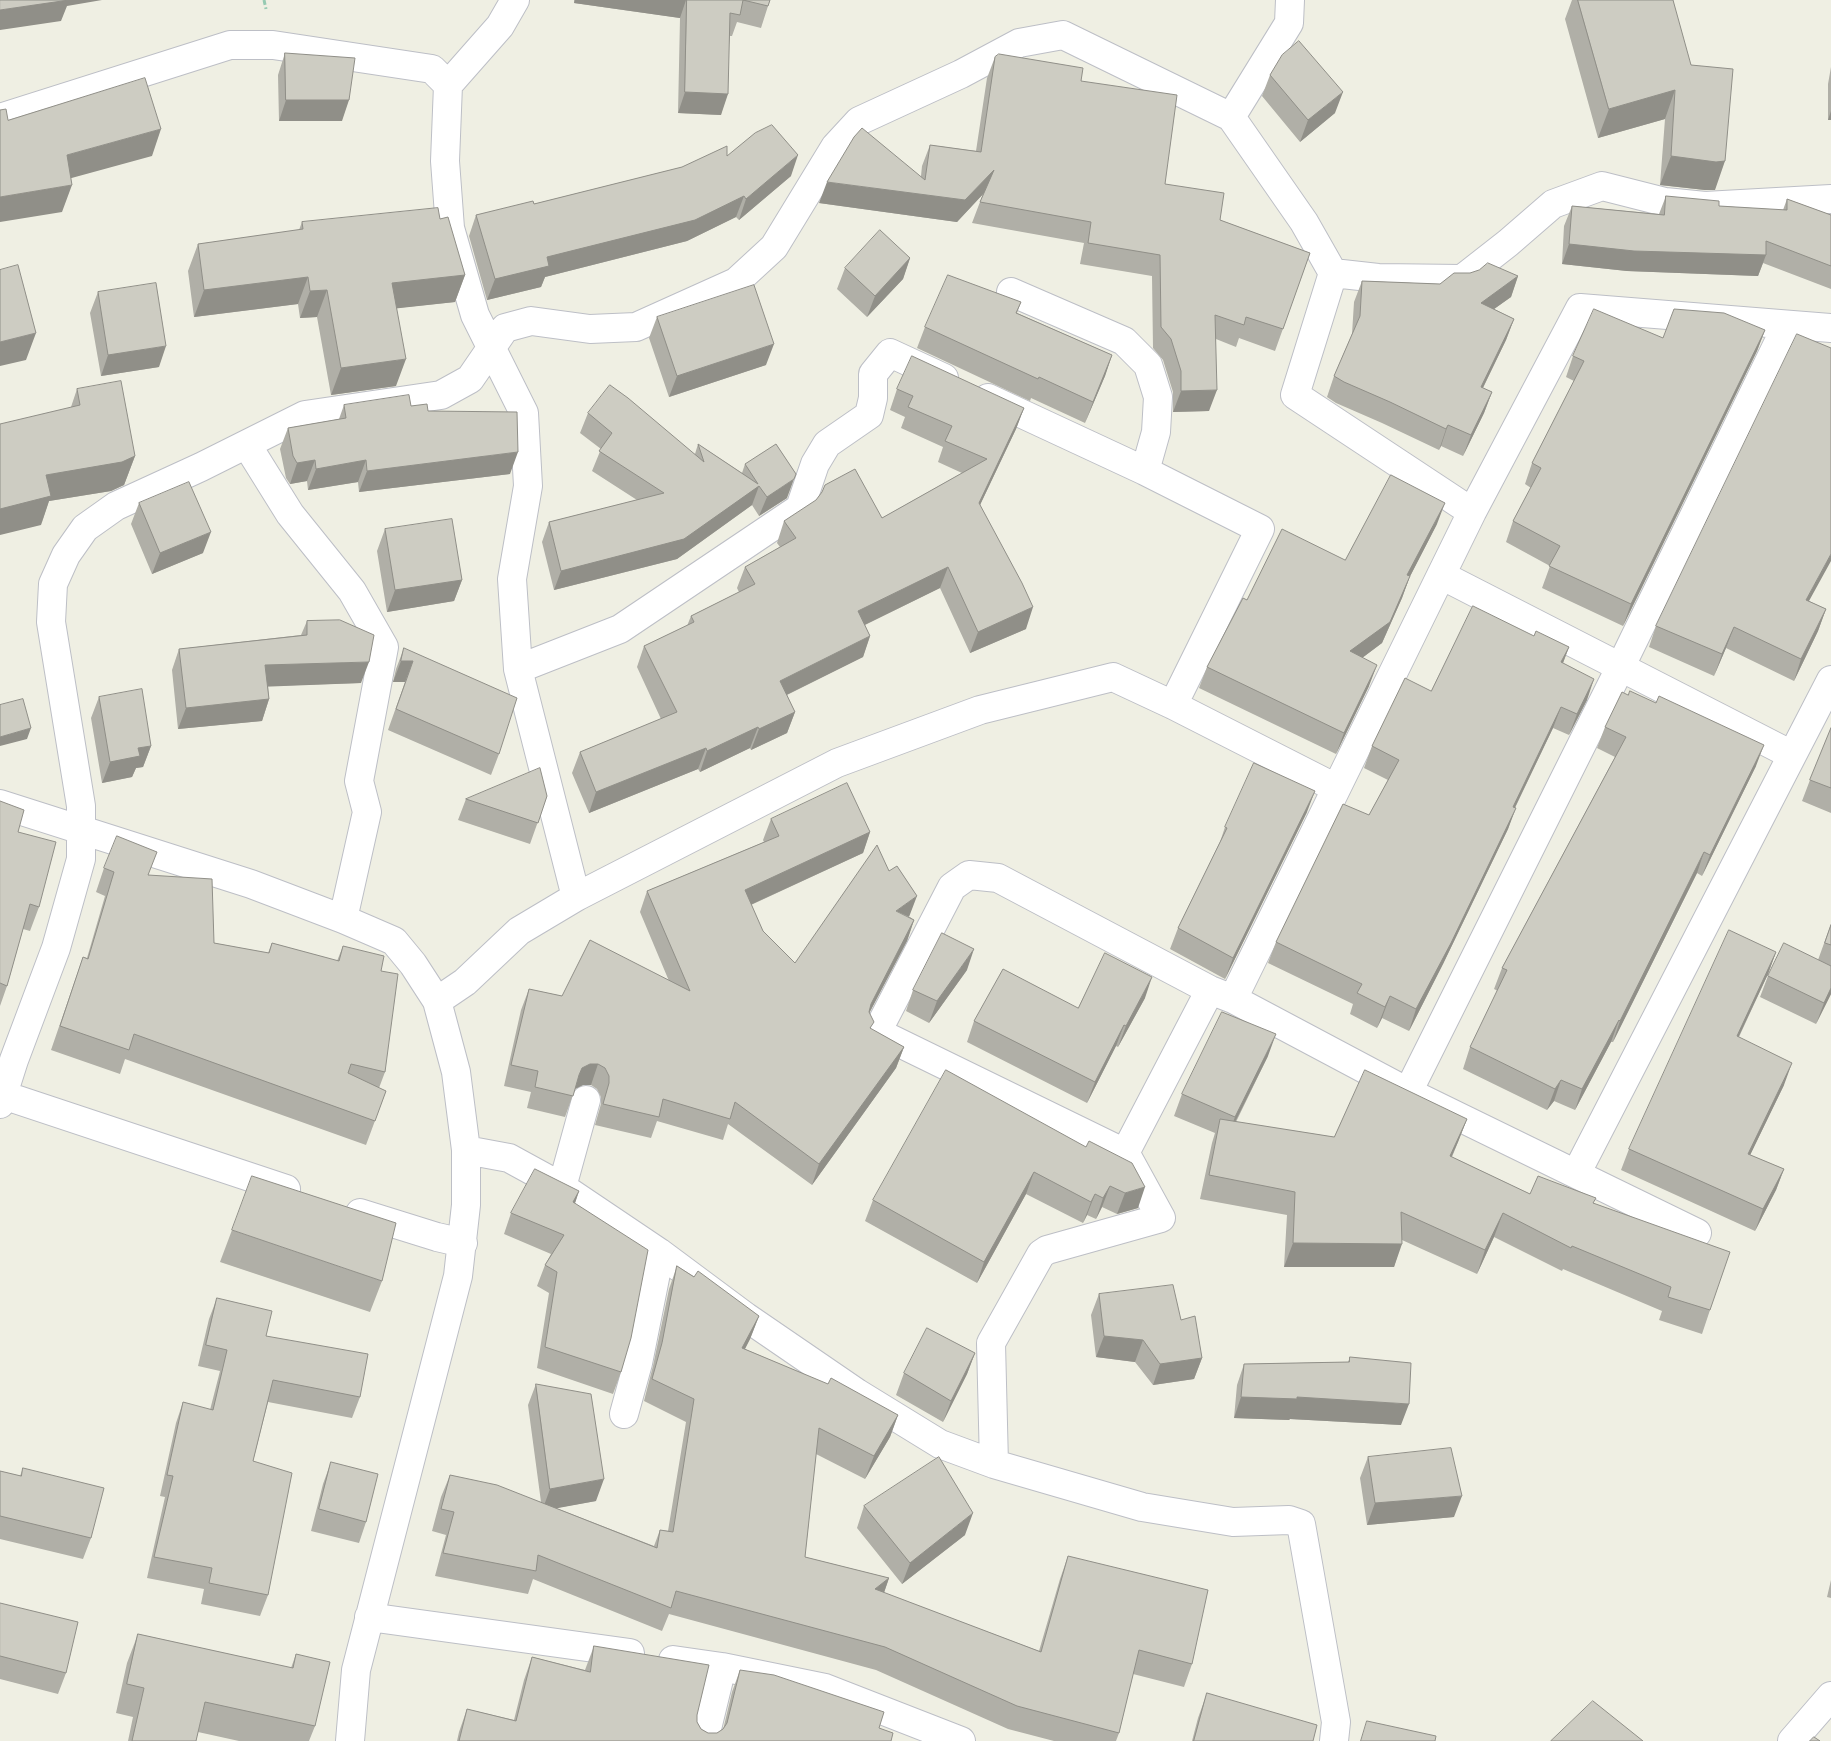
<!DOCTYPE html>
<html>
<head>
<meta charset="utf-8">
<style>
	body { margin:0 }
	canvas { display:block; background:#efefe3 }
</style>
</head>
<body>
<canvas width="1831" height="1741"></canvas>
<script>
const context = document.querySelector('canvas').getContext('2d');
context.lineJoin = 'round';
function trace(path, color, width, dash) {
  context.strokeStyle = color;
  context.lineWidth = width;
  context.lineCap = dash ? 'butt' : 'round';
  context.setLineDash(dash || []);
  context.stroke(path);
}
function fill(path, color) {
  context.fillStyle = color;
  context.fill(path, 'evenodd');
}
const path = new Path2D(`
	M264 0 266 9`);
const minor = new Path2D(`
	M448 85 500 26 515 0
	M1231 117 1289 23 1290 0
	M0 118 230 45H273L432 69 448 85 445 161 450 228 475 315 524 413 528 486 512 579 518 669 576 897
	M1333 273 1295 395 1472 512 1233 999 1408 1092 1576 1174 1831 680
	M1011 292 1124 341 1148 365 1158 397 1156 432 1145 471 1260 529 1173 705
	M988 398 1145 471
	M247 445 290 514 352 591 384 647 359 781 367 812 343 919
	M1472 512 1580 308 1831 328
	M1441 575 1792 755
	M518 669 620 629 800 508 815 464 827 444 869 415 873 398V374L890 353 944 378
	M0 804 251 884 343 919 394 941 413 964 437 1001 456 1072 466 1150V1205L458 1276 356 1670 350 1741
	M1210 990 1125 1153 877 1032 952 887 969 875 998 878 1210 990 1233 999
	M437 1001 465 982 519 931 576 897 837 763 980 710 1113 677 1173 705 1336 788
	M1408 1092 1620 668 1787 325
	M3 1095 286 1189
	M0 1104 14 1060 56 948 81 859V806L51 622 53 584 66 555 85 528 116 506 201 467 305 415 441 395 470 379 505 328 531 321 590 329 636 327 736 282 774 247 835 147 859 121 961 74 1019 43 1063 35 1231 117 1304 222 1333 273 1378 278 1462 279 1508 243 1553 204 1602 186 1665 202 1705 206 1831 199
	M466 1150 509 1158 562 1187 660 1253 746 1317 857 1393 940 1444 994 1464 1142 1507 1233 1522 1289 1520 1301 1524 1336 1722 1334 1741
	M1576 1174 1697 1233
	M562 1187 586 1100
	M360 1213 437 1237 463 1243
	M624 1414 638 1363 660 1253
	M994 1464 991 1343 1041 1254 1047 1250 1161 1218 1127 1156
	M369 1617 630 1653
	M673 1660 722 1667 825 1688 961 1741
	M704 1741 722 1667
	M1792 1741 1831 1696`);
const wall = new Path2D(`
	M574 0H770L768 6 761 28 737 22 732 36H730L721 115 678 113 680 18 574 3Z
	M1572 0H1673L1715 190H1705L1660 185 1665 119 1598 138 1565 19Z
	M285 53 342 121H279L278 75Z
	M995 57 1081 81 1165 184 1220 220 1310 253 1275 351 1239 338 1236 347 1216 339 1209 411 1173 412V392L1163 360 1153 348 1152 276 1080 264 1084 243 972 223 983 194 957 222 819 203 921 176 922 166 930 145 976 151 987 78Z
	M1831 67V120H1828V84Z
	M1270 75 1335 113 1300 142 1262 96Z
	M727 156 791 176 739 220 736 217 687 241 545 277 541 287 487 300 469 236 476 215 534 204Z
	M1666 196 1719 206 1783 210 1787 199 1831 215V289L1763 263 1758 276 1627 271 1562 264 1564 226 1572 206 1659 214Z
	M440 219 465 275 455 302 397 308 396 386 331 395 317 317 300 318 298 304 194 317 188 271 198 244 299 230 302 222Z
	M910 258 903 279 867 317 837 289 845 268Z
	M1518 276 1511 297 1494 309 1514 319 1506 340 1483 388 1492 392 1484 413 1463 456 1441 446 1439 450 1382 423 1336 403 1327 397 1334 376 1352 334 1354 302 1362 281 1440 284Z
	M98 292 159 367 101 376 90 313Z
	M1021 302 1017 313 1112 355 1105 376 1085 423 1031 398 1030 401 917 348 925 327Z
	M657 317 766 365 669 397 649 338Z
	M1765 330 1757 351 1623 626 1542 588 1550 566 1506 542 1513 521 1531 488 1525 484 1532 463 1574 381 1566 377 1573 356 1663 338Z
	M77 389 135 456 124 485 111 491 49 501 41 525 71 407Z
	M897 389 1024 408 1016 429 980 505 1026 629 970 653 940 588 865 625 870 636 863 657 787 695 795 712 787 733 751 750 750 748 700 772 698 769 589 813 572 773 580 752 661 719 637 667 644 646 687 626 691 616 739 592 737 588 745 567 780 547 777 543 784 521 882 518 962 473 938 462 943 447 901 428 905 417 890 410Z
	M344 405 411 406 428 411 510 474 359 492 358 482 308 490 307 481 290 484 286 478 280 449 288 428 339 419Z
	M588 413 695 454 698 444 742 473 745 464 787 498 759 516 752 505 677 559 554 590 542 542 549 522 637 500 592 471 601 449 580 433Z
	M139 503 203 553 152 574 131 524Z
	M1437 524 1410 576 1402 598 1382 643 1362 658 1369 686 1336 754 1199 688 1207 667 1247 600Z
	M385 529 462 580 454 601 387 612 377 551Z
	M1809 601 1826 609 1818 631 1794 681 1726 648 1714 676 1649 647 1656 626Z
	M307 621 361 683 268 686 269 699 262 721 178 729 172 670 179 649 301 635Z
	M1534 636 1569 647 1563 663 1587 700 1569 735 1553 728 1515 808 1508 829 1443 964 1409 1031 1382 1018 1377 1028 1350 1014 1353 1004 1268 963 1276 942 1369 815 1388 780 1364 768 1372 746 1431 691Z
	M404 648 499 754 491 775 388 730 405 682H393L396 669Z
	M99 697 151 746 143 767 136 768 132 777 102 783 91 718Z
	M1605 727 1756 766 1702 876 1697 873 1613 1042H1611L1575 1110 1554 1101 1547 1110 1463 1069 1470 1047 1498 991 1494 989 1502 968 1615 757 1597 748Z
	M1831 728V813L1802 801 1810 780Z
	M547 796 530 844 458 820 466 799Z
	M0 801 18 832 39 907 30 931 23 929 7 986 0 1006Z
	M1307 812 1225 979 1170 949 1178 928 1220 842 1225 827Z
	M771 819 870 832 863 853 751 905 763 931 795 963 910 917 914 920 907 941 869 1013 871 1029 904 1047 896 1068 812 1185 728 1124 723 1140 657 1121 651 1138 595 1125 601 1104V1097L597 1089 591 1085H583L575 1089 565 1117 527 1108 531 1092 504 1086 521 1010 529 989 562 996 669 981 640 912 647 891 764 842 763 840Z
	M104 868 149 875 214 943 268 953 272 943 337 961 343 946 381 971 385 1072 379 1088 386 1091 366 1145 125 1059 120 1074 51 1050 83 957 87 958 105 896 96 892Z
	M1831 924V994L1816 1024 1760 997 1768 976 1818 960Z
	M1776 952 1768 974 1739 1037 1784 1085 1750 1155 1784 1169 1776 1190 1755 1231 1621 1170 1629 1149Z
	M967 970 929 1023 906 1011 913 990Z
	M1145 998 1118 1047 1116 1046 1087 1103 967 1042 974 1021 1078 1008Z
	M1268 1056 1236 1122 1334 1137 1467 1119 1458 1142 1452 1157 1530 1194 1594 1203 1710 1310 1702 1334 1659 1320 1662 1311 1563 1269 1562 1271 1494 1237 1477 1274 1402 1240 1394 1267H1284L1287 1215 1200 1199 1212 1143 1215 1133 1174 1116 1182 1094Z
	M1086 1147 1138 1208 1117 1214 1102 1207 1096 1219 1087 1215 1083 1223 1026 1194 977 1283 865 1221 873 1200Z
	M579 1191 575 1203 621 1372 613 1394 537 1368 549 1293 537 1286 545 1265 551 1254 504 1234 511 1213Z
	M232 1230 382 1281 370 1312 220 1262Z
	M677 1266 759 1316 750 1339 745 1349 898 1415 890 1437 865 1479 816 1454 805 1557 889 1578 884 1593 1039 1651 1060 1579 1068 1556 1192 1664 1184 1687 1133 1674 1119 1733 1116 1741H1054L1008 1729 876 1670 669 1614 662 1631 533 1579 528 1594 435 1576 446 1535 432 1531 441 1497 450 1475 541 1502 528 1405 536 1384 596 1501 556 1508 654 1546 660 1530 668 1531 686 1422 644 1401 653 1366 669 1289Z
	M1099 1294 1181 1320 1202 1358 1194 1379 1153 1385 1135 1362 1096 1357 1091 1315Z
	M217 1298 266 1336 360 1397 352 1418 268 1402 253 1461 268 1595 260 1616 201 1604 204 1589 147 1578 165 1497 160 1496 176 1423 183 1402 210 1410 220 1371 198 1366 209 1319Z
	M975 1353 967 1374 943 1422 896 1395 904 1373Z
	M1350 1357 1401 1425 1290 1419 1289 1420 1234 1418 1237 1385 1244 1364 1348 1362Z
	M1368 1457 1454 1517 1367 1525 1360 1478Z
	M331 1462 366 1522 359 1543 311 1531 323 1484Z
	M23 1468 91 1538 83 1559 0 1539V1471L20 1476Z
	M864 1506 965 1535 902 1584 857 1528Z
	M1831 1580V1598L1827 1597Z
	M0 1603 66 1673 58 1694 0 1679Z
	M138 1634 291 1668 296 1654 315 1726 309 1741H239L198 1732 196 1741H128L133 1717 116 1713 127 1663Z
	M594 1646 697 1715V1722L701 1729 708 1733H717L723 1730 732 1692 740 1670 879 1728 891 1741H457L459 1732 467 1709 514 1720 524 1680 532 1657 585 1670Z
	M1207 1693 1313 1741H1192L1198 1718Z`);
const shadedWall = new Path2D(`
	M62 0H102L67 6 61 21 0 30V10Z
	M575 0H686L680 18 574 3Z
	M1675 90 1665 119 1598 138 1609 109Z
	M685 92 728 94 721 115 678 113Z
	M1343 92 1335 113 1300 142 1308 120Z
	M286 100H349L342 121H279Z
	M1831 111V120H1828Z
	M161 129 152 156 57 182 67 155Z
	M798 155 791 176 739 220 746 199Z
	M1671 156 1725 161 1715 190H1705L1660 185Z
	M994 170 986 191 957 222 819 203 827 182 965 200Z
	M72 185 62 212 0 222V197Z
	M744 196 736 217 687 241 545 277 541 287 487 300 495 279 547 257Z
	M1569 244 1766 255 1758 276 1627 271 1562 264Z
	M910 258 903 279 867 317 875 296Z
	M465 275 455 302 382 310 392 283Z
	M1518 276 1511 297 1473 324 1481 303Z
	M308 277 298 304 194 317 204 290Z
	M327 290 317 317 300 318 310 291Z
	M1514 319 1506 340 1473 408 1481 387Z
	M1765 330 1757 351 1623 626 1631 604Z
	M36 333 26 360 0 366V342Z
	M774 344 766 365 669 397 677 376Z
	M166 346 159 367 101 376 108 355Z
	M1112 355 1105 376 1085 423 1093 402Z
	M406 359 396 386 331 395 341 368Z
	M1217 390 1209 411 1173 412 1181 391Z
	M1492 392 1484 413 1463 456 1471 435Z
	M1024 408 1016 429 971 524 979 503Z
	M1448 425 1441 446 1439 450 1446 429Z
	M518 452 510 474 359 492 367 471Z
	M135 456 124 485 111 491 49 501 41 525 0 535V509L46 475Z
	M315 460 307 481 290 484 297 463Z
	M366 460 358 482 308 490 316 469Z
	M794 479 787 498 759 516 767 497Z
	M759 486 752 505 677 559 554 590 561 571Z
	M1445 503 1437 524 1400 596 1407 575Z
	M211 532 203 553 152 574 160 553Z
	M1831 554V561L1798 621 1806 600Z
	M948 567 940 588 850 632 858 611Z
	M1410 576 1402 598 1382 643 1342 673 1350 651Z
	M462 580 454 601 387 612 395 590Z
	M1033 607 1026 629 970 653 978 632Z
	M1826 609 1818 631 1794 681 1801 659Z
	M1734 627 1726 648 1714 676 1722 654Z
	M870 636 863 657 772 702 780 681Z
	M1569 647 1561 668V662Z
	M401 661H413L405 682H393Z
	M369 662 361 683 258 687 265 665Z
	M1377 665 1369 686 1336 754 1344 733Z
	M1594 679 1587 700 1569 735 1577 714Z
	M269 699 262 721 178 729 186 708Z
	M1561 707 1553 728 1505 828 1513 807Z
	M795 712 787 733 751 750 759 729Z
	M758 727 750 748 700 772 707 751Z
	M31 728 27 739 0 746V737Z
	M1764 745 1756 766 1702 876 1710 855Z
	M151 746 143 767 136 768 132 777 102 783 110 762 138 748Z
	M706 748 698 769 589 813 596 792Z
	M1315 791 1307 812 1225 979 1233 958Z
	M1516 808 1508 829 1443 964 1409 1031 1416 1009Z
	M870 832 863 853 737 911 745 890Z
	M1704 852 1697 873 1613 1042 1620 1021Z
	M917 896 909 917 896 911Z
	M914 920 907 941 863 1025 871 1004Z
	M974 949 967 970 929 1023 937 1001Z
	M1776 952 1768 974 1729 1057 1737 1036Z
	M1152 977 1145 998 1118 1047 1126 1026Z
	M1831 988V994L1816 1024 1824 1003Z
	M1390 996 1382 1018 1377 1028 1385 1007Z
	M1619 1020 1611 1042 1575 1110 1582 1089Z
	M1124 1025 1116 1046 1087 1103 1095 1082Z
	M1276 1034 1268 1056 1227 1138 1235 1117Z
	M904 1047 896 1068 812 1185 819 1164Z
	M1792 1063 1784 1085 1740 1176 1748 1154Z
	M590 1064H598L591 1085H583L575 1089 579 1075 582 1068Z
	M1561 1080 1554 1101 1547 1110 1555 1089Z
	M1467 1119 1458 1142 1441 1180 1450 1156Z
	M1784 1169 1776 1190 1755 1231 1763 1209Z
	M1034 1172 1026 1194 977 1283 984 1262Z
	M1110 1186 1102 1207 1096 1219 1103 1198Z
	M1145 1187 1138 1208 1117 1214 1125 1193Z
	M579 1191 572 1212 573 1202Z
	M1095 1194 1087 1215 1083 1223 1091 1202Z
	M1503 1213 1494 1237 1477 1274 1485 1250Z
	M1293 1243 1402 1244 1394 1267H1284Z
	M759 1316 750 1339 734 1370 742 1348Z
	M1104 1336 1143 1340 1135 1362 1096 1357Z
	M975 1353 967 1374 943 1422 951 1401Z
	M1202 1358 1194 1379 1153 1385 1160 1364Z
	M1241 1397H1297L1409 1404 1401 1425 1290 1419 1289 1420 1234 1418Z
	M898 1415 890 1437 865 1479 874 1456Z
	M604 1479 596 1501 542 1511 550 1489Z
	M1462 1496 1454 1517 1367 1525 1375 1503Z
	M973 1513 965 1535 902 1584 910 1563Z
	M889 1578 881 1601 875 1589Z`);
const building = new Path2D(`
	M0 0H69L0 10Z
	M687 0H770L768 6 743 0 740 15 730 13 728 94 685 92Z
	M1578 0H1673L1691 65 1733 69 1725 161 1716 162 1671 156 1675 90 1609 109Z
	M1299 41 1343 92 1308 120 1270 75 1282 55Z
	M285 53 355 58 349 100H286Z
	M999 54 1083 68 1081 81 1177 95 1165 184 1224 193 1220 220 1310 253 1283 329 1246 317 1244 325 1215 315 1217 390 1181 391V371L1171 339 1161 327 1160 255 1088 243 1091 222 980 202 994 170 965 200 827 182 854 137 862 128 925 180 930 145 981 152 995 57Z
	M145 78 161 129 67 155 72 185 0 197V110L6 109 8 120Z
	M772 125 798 155 746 199 744 196 695 220 547 257 549 266 495 279 476 215 533 201 534 204 682 167 727 146V156L755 133Z
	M1666 196 1719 201V206L1787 210V199L1831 215V266L1766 241V255L1634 251 1569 244 1572 206 1664 215Z
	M438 208 440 219 448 217 465 275 392 283 406 359 341 368 327 290 310 291 308 277 204 290 198 244 303 229 302 222Z
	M880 230 910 258 875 296 845 268Z
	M1488 263 1518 276 1481 303 1514 319 1481 387 1492 392 1471 435 1448 425 1446 429 1390 402 1344 382 1334 376 1360 316 1362 281 1440 284 1454 273H1470L1479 270Z
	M18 265 36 333 0 342V270Z
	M948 275 1021 302 1016 313 1112 355 1093 402 1039 377 1038 379 925 327Z
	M156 283 166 346 108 355 98 292Z
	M754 285 774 344 677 376 657 317Z
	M1594 309 1663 338 1674 309 1724 313 1765 330 1631 604 1549 566 1560 546 1513 521 1541 468 1532 463 1584 361 1573 356Z
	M1797 334 1831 348V554L1806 600 1826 609 1801 659 1734 627 1722 654 1656 626Z
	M912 356 1024 408 979 503 1022 583 1033 607 978 632 948 567 858 611 870 636 780 681 795 712 759 729 758 727 707 751 706 748 596 792 580 752 677 712 644 646 694 622 691 616 755 584 745 567 796 538 784 521 816 500 822 492 825 485 855 469 882 518 987 459 945 441 952 426 908 407 913 396 897 389Z
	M121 381 135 456 122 462 46 475 51 496 0 509V424L80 405 77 389Z
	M610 385 628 398 704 462 698 444 758 484 745 464 776 444 796 474 794 479 767 497 759 486 684 539 561 571 549 522 664 493 599 451 612 433 588 413Z
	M409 395 411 406 427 404 428 411 517 412 518 452 367 471 366 460 316 469 315 460 297 463 293 456 288 428 346 418 344 405Z
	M1391 475 1445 503 1407 575 1410 576 1390 622 1350 651 1377 665 1344 733 1207 667 1243 598 1247 600 1282 529 1345 560Z
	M189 482 211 532 160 553 139 503Z
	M452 519 462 580 395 590 385 529Z
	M1473 606 1534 636 1536 631 1569 647 1561 662 1594 679 1577 714 1561 707 1513 807 1516 808 1451 943 1416 1009 1390 996 1385 1007 1357 993 1362 984 1276 942 1343 804 1369 815 1399 760 1372 746 1405 678 1431 691Z
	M340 620 374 635 369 662 265 665 269 699 186 708 179 649 307 635V621Z
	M404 648 517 698 499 754 396 709 413 661H401Z
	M142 689 151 746 138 748 140 756 110 762 99 697Z
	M1630 691 1656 703 1659 696 1764 745 1710 855 1704 852 1620 1021 1619 1020 1582 1089 1561 1080 1555 1089 1470 1047 1507 970 1502 968 1626 737 1605 727 1622 692 1628 695Z
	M23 699 31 728 0 737V705Z
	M1831 728V788L1810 780Z
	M1254 763 1315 791 1233 958 1178 928 1227 828 1225 827Z
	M540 768 547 796 538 823 466 799Z
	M847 783 870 832 745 890 763 931 795 963 877 845 889 871 897 866 917 896 896 911 914 920 871 1004 869 1012 874 1022 870 1028 904 1047 819 1164 735 1102 730 1119 663 1099 659 1117 603 1104 609 1083V1076L605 1068 598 1064H590L582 1068 579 1075 573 1096 535 1087 538 1071 511 1065 529 989 562 996 590 940 690 991 647 891 779 836 771 819Z
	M0 801 24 810 18 832 56 842 39 907 30 904 7 986 0 983Z
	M117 836 157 852 148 875 212 879 214 943 269 953 272 943 339 961 343 946 384 956 381 971 398 974 385 1072 351 1064 348 1073 386 1091 375 1121 134 1034 129 1050 60 1026 83 957 88 959 114 872 104 868Z
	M1831 925V945L1825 943Z
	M1729 930 1776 952 1737 1036 1792 1063 1748 1154 1784 1169 1763 1209 1629 1149Z
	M942 933 974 949 937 1001 913 990Z
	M1784 943 1831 966V988L1824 1003 1768 976Z
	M1105 953 1152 977 1126 1026 1124 1025 1095 1082 974 1021 1003 969 1078 1008Z
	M1222 1012 1276 1034 1235 1117 1182 1094Z
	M946 1070 1086 1147 1089 1141 1132 1163 1145 1187 1125 1193 1110 1186 1103 1198 1095 1194 1091 1202 1034 1172 984 1262 873 1200Z
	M1365 1070 1467 1119 1450 1156 1530 1194 1538 1176 1596 1198 1593 1203 1730 1252 1710 1310 1668 1297 1671 1287 1572 1246 1571 1248 1503 1213 1485 1250 1401 1212 1402 1244 1293 1243 1295 1192 1209 1175 1220 1119 1334 1137Z
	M535 1169 579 1191 573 1202 648 1250 631 1338 621 1372 545 1347 557 1272 545 1265 564 1235 511 1213Z
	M252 1176 396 1223 382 1281 232 1230Z
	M677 1266 694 1277 698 1271 759 1316 742 1348 828 1384 831 1378 898 1415 874 1456 819 1428 805 1557 889 1578 875 1589 1041 1652 1068 1556 1208 1590 1192 1664 1139 1650 1119 1733 1017 1706 885 1647 676 1591 671 1608 538 1555 536 1571 443 1553 454 1512 441 1509 450 1475 497 1485 657 1548 660 1530 673 1532 694 1399 652 1379 662 1343Z
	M1173 1285 1181 1320 1195 1316 1202 1358 1160 1364 1143 1340 1104 1336 1099 1294Z
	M217 1298 272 1311 266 1336 368 1354 360 1397 273 1380 253 1461 292 1473 268 1595 209 1583 212 1568 154 1557 173 1476 167 1475 183 1402 213 1410 227 1350 206 1345Z
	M927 1328 975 1353 951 1401 904 1373Z
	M1350 1357 1411 1363 1409 1404 1297 1397V1399L1241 1397 1244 1364 1349 1362Z
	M536 1384 591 1394 604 1479 550 1489Z
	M1451 1448 1462 1496 1375 1503 1368 1457Z
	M939 1457 973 1513 910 1563 864 1506Z
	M331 1462 378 1474 366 1522 319 1509Z
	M23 1468 104 1488 91 1538 0 1516V1471L21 1476Z
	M0 1603 78 1622 66 1673 0 1656Z
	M138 1634 293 1668 296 1654 330 1662 315 1726 205 1702 196 1741H132L144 1688 127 1684Z
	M594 1646 709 1665 697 1715V1722L701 1729 708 1733H717L723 1729 727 1723 740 1670 774 1675 884 1712 879 1728 893 1733 891 1741H459L467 1709 516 1721 532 1657 590 1672Z
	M1207 1693 1317 1725 1313 1741H1194Z
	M1593 1701 1643 1741H1551Z
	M1367 1721 1436 1736 1435 1741H1361Z
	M1814 1737 1820 1741H1810Z`);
trace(minor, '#bdbfc6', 30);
trace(path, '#96cab2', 3, [5, 2.5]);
trace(minor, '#fff', 28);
fill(wall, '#b0afa7');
fill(shadedWall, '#908f88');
fill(building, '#cdccc2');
trace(building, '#908f88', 1);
</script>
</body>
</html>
